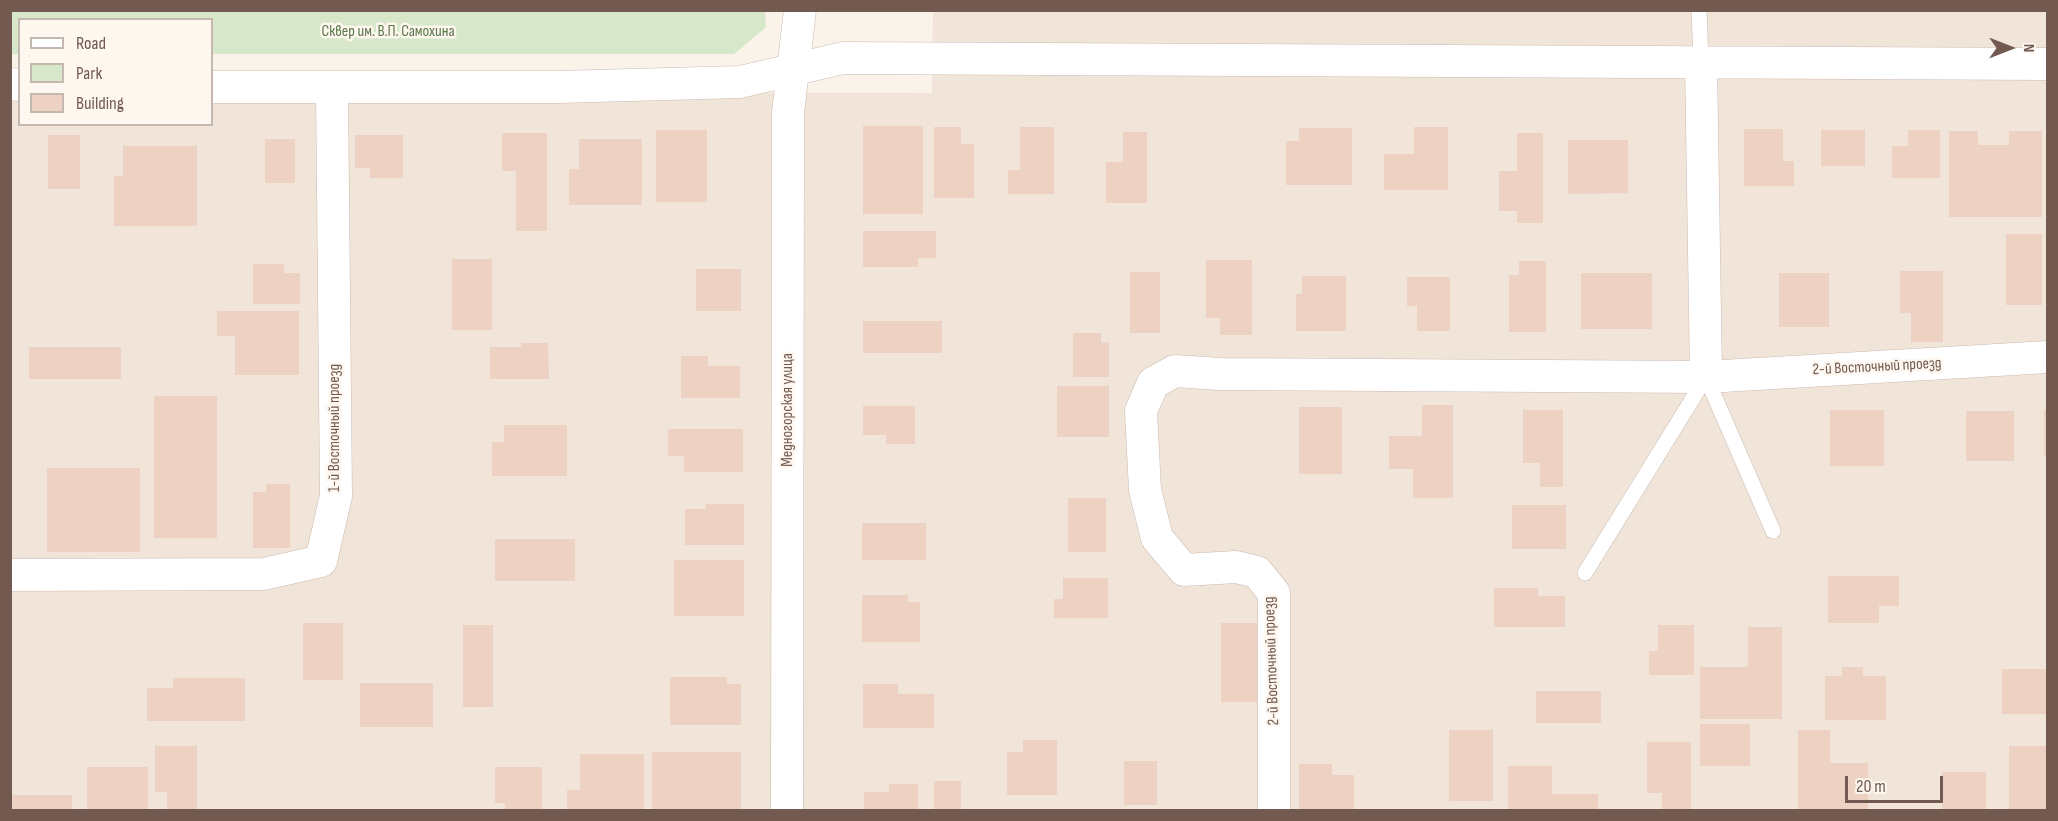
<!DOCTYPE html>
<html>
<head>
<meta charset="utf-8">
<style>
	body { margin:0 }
	#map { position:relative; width:2058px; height:821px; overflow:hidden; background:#faf3ea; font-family:"Sofia Sans Condensed",sans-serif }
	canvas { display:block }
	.frame { position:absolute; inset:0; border:12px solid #725a50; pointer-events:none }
	.legend { position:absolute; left:18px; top:18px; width:195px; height:108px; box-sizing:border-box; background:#fdf7f0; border:2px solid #c5b8b0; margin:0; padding:8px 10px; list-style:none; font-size:18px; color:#725a50 }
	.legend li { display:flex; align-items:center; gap:12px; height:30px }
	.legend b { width:30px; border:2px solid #c5b8b0 }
	.north { position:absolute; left:1980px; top:18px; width:60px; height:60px; -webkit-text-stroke:4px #fdf7f0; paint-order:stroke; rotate:90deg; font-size:16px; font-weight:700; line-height:24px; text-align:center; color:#725a50 }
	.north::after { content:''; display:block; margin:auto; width:21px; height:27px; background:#725a50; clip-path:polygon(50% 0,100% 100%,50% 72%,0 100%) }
	.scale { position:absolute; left:1845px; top:776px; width:98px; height:27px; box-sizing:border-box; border:3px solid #725a50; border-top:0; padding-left:8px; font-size:18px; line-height:21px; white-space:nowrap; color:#725a50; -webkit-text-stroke:4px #fdf7f0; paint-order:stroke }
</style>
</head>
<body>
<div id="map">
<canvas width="2058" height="821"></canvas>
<div class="frame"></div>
<ul class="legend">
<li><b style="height:8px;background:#fff"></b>Road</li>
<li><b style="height:16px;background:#d7e7c9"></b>Park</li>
<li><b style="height:16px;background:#edd2c4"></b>Building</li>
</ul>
<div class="north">N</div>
<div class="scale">20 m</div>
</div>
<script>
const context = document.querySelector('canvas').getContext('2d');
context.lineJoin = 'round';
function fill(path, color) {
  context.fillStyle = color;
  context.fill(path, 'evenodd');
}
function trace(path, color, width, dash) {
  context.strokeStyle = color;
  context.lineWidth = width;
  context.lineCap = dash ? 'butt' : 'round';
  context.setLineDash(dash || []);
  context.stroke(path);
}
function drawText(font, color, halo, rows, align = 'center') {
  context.font = font + ' "Sofia Sans Condensed",sans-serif';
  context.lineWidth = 5;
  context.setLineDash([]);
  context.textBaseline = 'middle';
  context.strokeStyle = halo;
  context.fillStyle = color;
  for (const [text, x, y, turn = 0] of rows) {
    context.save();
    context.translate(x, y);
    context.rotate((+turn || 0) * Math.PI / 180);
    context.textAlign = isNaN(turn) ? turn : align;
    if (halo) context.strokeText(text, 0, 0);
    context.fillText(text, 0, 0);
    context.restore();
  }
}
const residential = new Path2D(`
	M933 10 2047 11V810H11V92H19L20 124H212V92L932 93Z`);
const green = new Path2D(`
	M11 10H765L766 27 734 54H212V20H20L19 54H11Z`);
const building = new Path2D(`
	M863 126H923V214H863Z
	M934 127H961V144H974V198H934Z
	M1020 127H1054V194H1008V170H1020Z
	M1414 127H1448V190H1384V154H1414Z
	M1299 128H1352V185H1286V141H1299Z
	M1744 129H1783V161H1794V186H1744Z
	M656 130H707V202H656Z
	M1821 130H1865V166H1821Z
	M1908 130H1940V178H1892V146H1908Z
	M1949 131H1978V145H2009V131H2042V217H1949Z
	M1123 132H1147V203H1106V162H1123Z
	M502 133H547V231H516V171H502Z
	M1517 133H1543V223H1517V211H1499V171H1517Z
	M48 135H80V189H48Z
	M355 135H403V178H370V168H355Z
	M265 139H295V183H265Z
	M579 139H642V205H569V169H579Z
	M1568 140H1628V193L1568 194Z
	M123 146H197V226H114V176H123Z
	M863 231H936V258H918V267H863Z
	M2006 234H2042V305H2006Z
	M452 259H492V330H452Z
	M1206 260H1252V335H1220V318H1206Z
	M1519 261H1546V332H1509V275H1519Z
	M253 264H284V273H300V304H253Z
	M696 269H741V311H696Z
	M1900 271H1943V342H1911V313H1900Z
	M1130 272H1160V333H1130Z
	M1581 273H1652V329H1581Z
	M1779 273H1829V327H1779Z
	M1302 276H1346V331H1296V294H1302Z
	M1407 277H1450V331H1417V306H1407Z
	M217 311H299V375H235V336H217Z
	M863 321H942V353H863Z
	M1073 333H1101V342H1109V377H1073Z
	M521 343H548L549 379H490V347H521Z
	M29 347H121V379H29Z
	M681 356H708V366H740V398H681Z
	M1057 386H1109V437H1057Z
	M154 396H217V538H154Z
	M1422 405H1453V498H1413V469H1389V436H1422Z
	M863 406H915V444H886V435H863Z
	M1299 407H1342V474H1299Z
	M1523 410H1563V487H1540V463H1523Z
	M1830 410H1884V466H1830Z
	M2044 410H2048V456H2044Z
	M1966 411H2014V461H1966Z
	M504 425H567V476H492V442H504Z
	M668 429H743V472H684V456H668Z
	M47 468H140V552H47Z
	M266 484H290V548H253V492H266Z
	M1068 498H1106V552H1068Z
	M706 504H744V545H685V509H706Z
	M1512 505H1566V549H1512Z
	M862 523H926V560H862Z
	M495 539H575V581H495Z
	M674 560H744V616H674Z
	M1828 576H1899V606H1879V623H1828Z
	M1063 578H1108V618H1054V599H1063Z
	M1494 588H1538V596H1565V627H1494Z
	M862 595H908V602H920V642H862Z
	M303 623H343V680H303Z
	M1221 623H1257V702H1221Z
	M463 625H493V707H463Z
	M1658 625H1694V675H1649V651H1658Z
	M1748 627H1782V719H1700V667H1748Z
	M1842 667H1863V676H1886V720H1825V676H1842Z
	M2002 669H2048V714H2002Z
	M670 677H727V684H741V725H670Z
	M173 678H245V721H147V688H173Z
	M360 683H433V727H360Z
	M863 684H898V694H934V728H863Z
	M1536 691H1601V723H1536Z
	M1700 724H1750V766H1700Z
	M1449 730H1493V801H1449Z
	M1798 730H1830V763H1868V810H1798Z
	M1023 740H1057V795H1007V752H1023Z
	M1647 742H1691V810H1662V793H1647Z
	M155 746H197V810H167V792H155Z
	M2009 746H2048V810H2009Z
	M652 752H741V810H652Z
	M580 754H644V810H567V790H580Z
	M1124 761H1157V805H1124Z
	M1299 764H1332V775H1354V810H1299Z
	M1508 766H1552V794H1598V810H1508Z
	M87 767H148V810H87Z
	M495 767H542V810H505V803H495Z
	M1942 772H1986V810H1942Z
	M934 781H961V810H934Z
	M889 784H918V810H864V792H889Z
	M10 795H72V810H10Z`);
const service = new Path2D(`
	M1699 10 1701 61
	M1706 377 1773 531
	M1585 573 1706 377`);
const minor = new Path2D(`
	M1701 61 1706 377
	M10 84 20 85
	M212 87H558L740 82 843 58 2048 64
	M10 575 264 574 321 561 336 496 332 89
	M787 810 788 113 800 10
	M1274 810V593L1257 572 1236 567 1184 570 1157 538 1145 490 1141 411 1153 383 1175 371 1220 374 1706 377 2048 357`);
const parkNames = [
	["Сквер им. В.П. Самохина",388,32]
];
const streetNames = [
	["2-й Восточный проезд",1877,367,-3],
	["Медногорская улица",788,410,-90],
	["1-й Восточный проезд",335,428,-90],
	["2-й Восточный проезд",1272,661,-92]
];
fill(residential, '#f1e4d9');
fill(green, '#d7e7c9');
fill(building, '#edd2c4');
trace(service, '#cbbbb1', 16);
trace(minor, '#cbbbb1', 33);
trace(service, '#fff', 15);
trace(minor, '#fff', 32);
drawText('16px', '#5a7749', '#fdf7f0', parkNames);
drawText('16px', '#725a50', '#fdf7f0', streetNames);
</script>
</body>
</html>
